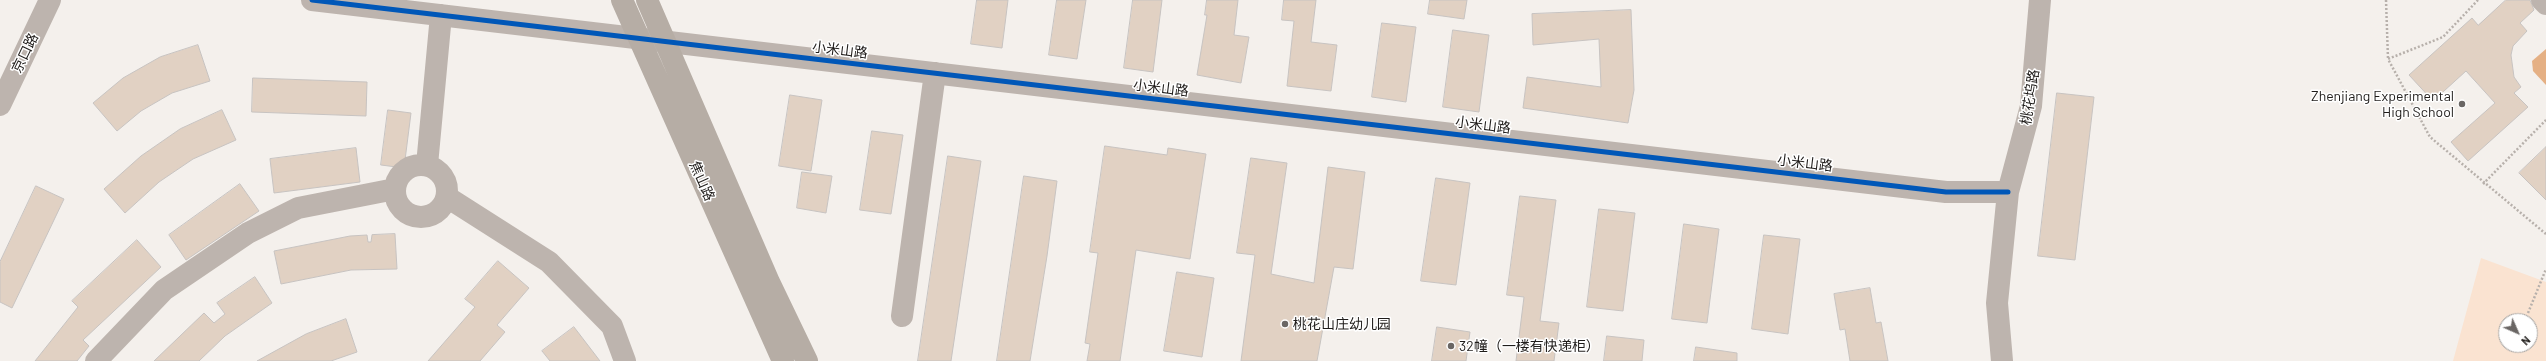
<!DOCTYPE html>
<html>
<head>
<meta charset="utf-8">
<style>
	body { margin:0 }
	#map { position:relative; width:2546px; height:361px; overflow:hidden; background:#f4f0ec; font-family:Barlow,sans-serif }
	canvas { display:block }
	.north { position:absolute; left:2498px; top:313px; width:40px; height:40px; box-sizing:border-box; background:#fff; border:1px solid #a5a4a3; border-radius:50%; rotate:135deg; font-size:11px; font-weight:700; line-height:16px; text-align:center; color:#1f1c1a }
	.north::after { content:''; display:block; margin:auto; width:14px; height:18px; background:#6a6664; clip-path:polygon(50% 0,100% 100%,50% 72%,0 100%) }
</style>
</head>
<body>
<div id="map">
<canvas width="2546" height="361"></canvas>
<div class="north">N</div>
</div>
<script>
const context = document.querySelector('canvas').getContext('2d');
context.lineJoin = 'round';
function fill(path, color) {
  context.fillStyle = color;
  context.fill(path, 'evenodd');
}
function trace(path, color, width, dash) {
  context.strokeStyle = color;
  context.lineWidth = width;
  context.lineCap = dash ? 'butt' : 'round';
  context.setLineDash(dash || []);
  context.stroke(path);
}
function drawText(font, color, halo, rows, align = 'center') {
  context.font = font + ' Barlow,"Noto Sans SC",sans-serif';
  context.lineWidth = 3;
  context.setLineDash([]);
  context.textBaseline = 'middle';
  context.strokeStyle = halo;
  context.fillStyle = color;
  for (const [text, x, y, turn = 0] of rows) {
    context.save();
    context.translate(x, y);
    context.rotate((+turn || 0) * Math.PI / 180);
    context.textAlign = isNaN(turn) ? turn : align;
    if (halo) context.strokeText(text, 0, 0);
    context.fillText(text, 0, 0);
    context.restore();
  }
}
const green = new Path2D(`
	M2481 258 2546 282V361H2453ZM2506 321H2530V345H2506Z`);
const water = new Path2D(`
	M2546 49V85L2533 71 2532 61Z`);
const building = new Path2D(`
	M977 0H1008L1002 48 971 44Z
	M1057 0H1086L1077 59 1049 55Z
	M1133 0H1162L1153 72 1124 68Z
	M1207 0H1238L1234 35 1249 37 1241 83 1197 75 1207 15H1205Z
	M1284 0H1316L1311 42 1337 45 1331 91 1287 86 1294 21 1282 20Z
	M1430 0H1467L1464 19 1428 14Z
	M2506 0H2530L2534 10 2520 23 2527 31 2513 46 2511 55 2514 77 2521 87 2514 93 2528 107 2468 161 2451 142 2495 103 2466 71 2433 101 2409 75 2472 18 2478 25Z
	M1631 10 1634 90 1628 123 1523 108 1527 77 1601 87 1599 39 1533 45 1532 14Z
	M1382 23 1416 27 1406 102 1372 97Z
	M1453 30 1489 35 1479 112 1443 107Z
	M198 45 210 81 172 93 141 111 117 131 93 103 123 78 160 57Z
	M253 78 367 82 366 116 252 112Z
	M2057 93 2094 97 2075 260 2038 256Z
	M790 95 822 100 811 171 779 166Z
	M222 110 236 140 193 159 159 182 125 213 104 189 141 156 180 129Z
	M388 110 411 113 404 168 381 165Z
	M872 131 903 135 891 214 860 210Z
	M1105 146 1167 155 1168 148 1206 154 1190 259 1136 250 1120 361H1087L1090 344 1085 343 1098 253 1090 252Z
	M2546 147V200L2519 173Z
	M356 148 360 182 274 193 270 159Z
	M948 156 981 161 951 361H918Z
	M1251 158 1287 163 1271 274 1314 283 1328 167 1365 172 1353 269 1334 267 1317 361H1241L1255 255 1237 253Z
	M802 172 832 176 826 213 797 208Z
	M1024 176 1057 181 1047 256 1030 361H997Z
	M1436 178 1470 183 1456 285 1421 281Z
	M240 184 259 211 186 260 169 235Z
	M36 186 64 199 12 308 0 302V262Z
	M1520 196 1556 200 1540 321 1559 323 1554 361H1516L1524 297 1507 295Z
	M1599 209 1635 213 1623 311 1587 307Z
	M1684 224 1719 229 1707 323 1672 319Z
	M395 234 397 269 351 270 281 284 274 251 350 236 367 235 368 242H371L372 235Z
	M1764 235 1800 239 1788 334 1752 329Z
	M137 240 161 267 83 340 89 346 77 361H35L78 307 72 301Z
	M498 261 529 288 497 325 505 332 480 361H428L475 307 465 299Z
	M1177 272 1214 278 1202 357 1164 351Z
	M255 277 272 303 225 336 199 361H154L204 313 214 323 225 314 217 303Z
	M1870 288 1876 323 1881 322 1888 361H1850L1845 329 1840 330 1834 294Z
	M346 319 357 352 331 361H257L306 334Z
	M574 327 600 361H550L542 351Z
	M1437 327 1470 332 1466 361H1432Z
	M1607 336 1644 340 1642 361H1604Z
	M1696 347 1737 353V361H1694Z`);
const path = new Path2D(`
	M2386 0 2388 59
	M2478 0 2443 37 2388 59 2430 137 2546 234
	M2483 184 2546 120
	M2528 313 2546 269`);
const minor = new Path2D(`
	M312 0 1946 192H2008
	M2542 0 2546 4
	M0 105 50 0
	M395 191a26 26 0 1 1 52 0a26 26 0 1 1-52 0Z
	M427 165 441 15
	M447 197 549 262 612 326 625 361
	M902 316 935 73
	M96 361 164 290 248 233 298 208 395 189
	M2002 361 1997 303 2008 192 2031 106 2040 0`);
const major = new Path2D(`
	M622 0 783 361
	M647 0 769 282 807 361`);
const cycleway = new Path2D(`
	M312 0 1946 192H2008`);
const markers = [
	[2462,104,4,"#6a6664"],
	[1285,324,4,"#6a6664"],
	[1451,346,4,"#6a6664"]
];
const streetNames = [
	["小米山路",840,50,7],
	["京口路",25,53,-64],
	["小米山路",1161,88,7],
	["桃花坞路",2030,97,-81],
	["小米山路",1483,125,7],
	["小米山路",1805,163,7],
	["焦山路",702,181,66]
];
const poiNames = [
	["Zhenjiang Experimental",2454,96,"right"],
	["High School",2454,112,"right"],
	["桃花山庄幼儿园",1293,324],
	["32幢（一楼有快递柜）",1459,346]
];
fill(green, '#fae3d1');
fill(water, '#e5b084');
fill(building, '#e1d1c3');
trace(building, '#c7c3c1', 1);
trace(path, '#b7b0ab', 2.5, [2, 2]);
trace(minor, '#bdb4ae', 22);
trace(major, '#b6ada5', 22);
trace(cycleway, '#0057b8', 5);
for (const [x, y, r, color] of markers) {
  const dot = new Path2D();
  dot.arc(x, y, r, 0, 2 * Math.PI);
  context.fillStyle = color;
  context.fill(dot);
  trace(dot, '#fff', 1.5);
}
drawText('14px', '#1f1c1a', '#fff', streetNames);
drawText('14px', '#1f1c1a', '#fff', poiNames, 'left');
</script>
</body>
</html>
